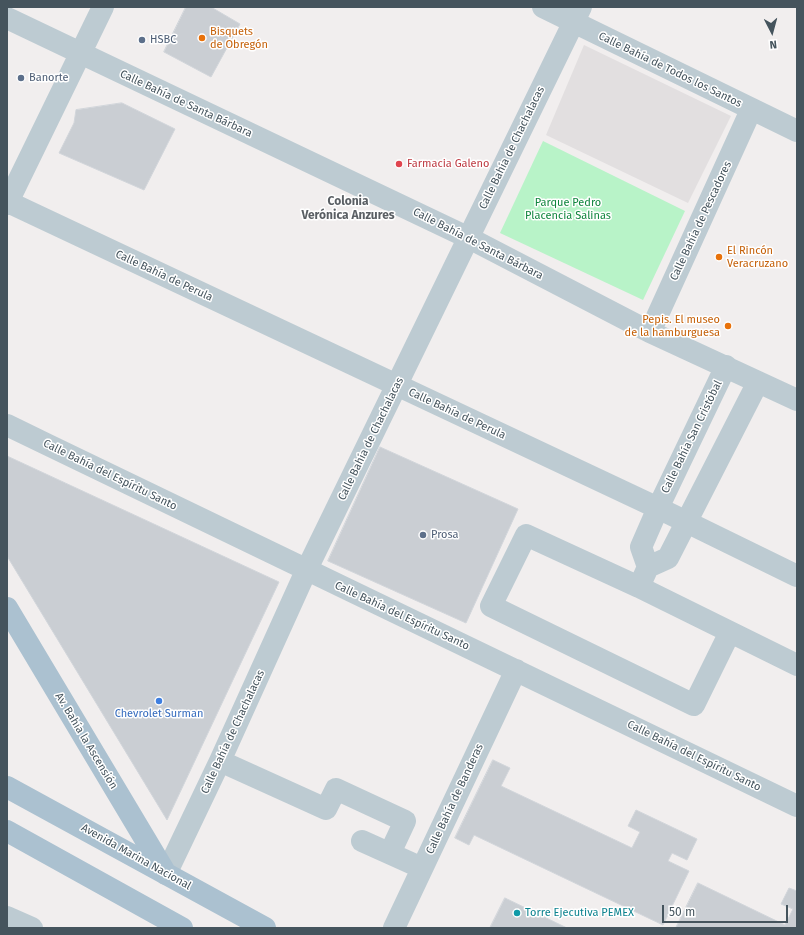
<!DOCTYPE html>
<html>
<head>
<meta charset="utf-8">
<style>
	body { margin:0 }
	#map { position:relative; width:804px; height:935px; overflow:hidden; background:#f1eeee; font-family:"Fira Sans",sans-serif }
	canvas { display:block }
	.frame { position:absolute; inset:0; border:8px solid #45545d; pointer-events:none }
	.north { position:absolute; left:752px; top:12px; width:40px; height:40px; -webkit-text-stroke:3px #fff; paint-order:stroke; rotate:174deg; font-size:11px; font-weight:700; line-height:16px; text-align:center; color:#45545d }
	.north::after { content:''; display:block; margin:auto; width:14px; height:18px; background:#45545d; clip-path:polygon(50% 0,100% 100%,50% 72%,0 100%) }
	.scale { position:absolute; left:662px; top:905px; width:126px; height:18px; box-sizing:border-box; border:2px solid #45545d; border-top:0; padding-left:5px; font-size:12px; line-height:14px; white-space:nowrap; color:#45545d; -webkit-text-stroke:3px #fff; paint-order:stroke }
</style>
</head>
<body>
<div id="map">
<canvas width="804" height="935"></canvas>
<div class="frame"></div>
<div class="north">N</div>
<div class="scale">50 m</div>
</div>
<script>
const context = document.querySelector('canvas').getContext('2d');
context.lineJoin = 'round';
function fill(path, color) {
  context.fillStyle = color;
  context.fill(path, 'evenodd');
}
function trace(path, color, width, dash) {
  context.strokeStyle = color;
  context.lineWidth = width;
  context.lineCap = dash ? 'butt' : 'round';
  context.setLineDash(dash || []);
  context.stroke(path);
}
function drawText(font, color, halo, rows, align = 'center') {
  context.font = font + ' "Fira Sans",sans-serif';
  context.lineWidth = 3;
  context.setLineDash([]);
  context.textBaseline = 'middle';
  context.strokeStyle = halo;
  context.fillStyle = color;
  for (const [text, x, y, turn = 0] of rows) {
    context.save();
    context.translate(x, y);
    context.rotate((+turn || 0) * Math.PI / 180);
    context.textAlign = isNaN(turn) ? turn : align;
    if (halo) context.strokeText(text, 0, 0);
    context.fillText(text, 0, 0);
    context.restore();
  }
}
const education = new Path2D(`
	M584 45 731 116 688 203 546 135Z`);
const green = new Path2D(`
	M543 141 685 211 643 300 500 233Z`);
const building = new Path2D(`
	M186 7H211L240 24 211 77 164 52Z
	M122 103 175 129 144 190 59 153 74 123 76 110Z
	M380 447 518 509 466 623 328 561Z
	M7 456 279 582 167 820 7 556Z
	M493 760 510 768 501 786 632 848 640 832 628 826 636 810 697 839 687 860 672 853 668 861 689 871 663 925 474 835 469 845 455 838Z
	M698 883 785 925 793 909 781 904 789 888 797 891V928H676Z
	M505 898 567 928H490Z`);
const minor = new Path2D(`
	M543 7 797 131
	M7 18 469 238 650 332 797 400
	M8 202 658 508 797 576
	M7 204 103 7
	M650 332 751 110
	M7 425C270 553 534 679 797 806
	M648 567 668 558 758 382
	M639 587 648 567 641 547 658 508 726 366
	M730 632 694 705 491 606 526 535 639 587 797 665
	M220 761 326 809 336 789 405 821 390 853
	M362 841 422 868
	M166 874 220 761 306 571 581 7
	M7 917 32 928
	M394 928 516 670`);
const major = new Path2D(`
	M7 608 166 874
	M7 787 265 928
	M7 831 182 928`);
const markers = [
	[202,38,4,"#e8710a"],
	[142,40,4,"#5c6f8a"],
	[21,78,4,"#5c6f8a"],
	[399,164,4,"#e0444e"],
	[719,257,4,"#e8710a"],
	[728,326,4,"#e8710a"],
	[423,535,4,"#5c6f8a"],
	[159,701,4,"#3f7fe0"],
	[517,913,4,"#0f9aa8"]
];
const foodNames = [
	["Bisquets",210,32],
	["de Obregón",210,45],
	["El Rincón",727,251],
	["Veracruzano",727,264],
	["Pepis. El museo",720,320,"right"],
	["de la hamburguesa",720,333,"right"]
];
const serviceNames = [
	["HSBC",150,40],
	["Banorte",29,78],
	["Prosa",431,535]
];
const streetNames = [
	["Calle Bahía de Todos los Santos",670,70,26],
	["Calle Bahía de Santa Bárbara",186,104,25],
	["Calle Bahía de Chachalacas",512,148,-64],
	["Calle Bahía de Pescadores",701,221,-65],
	["Calle Bahía de Santa Bárbara",478,244,27],
	["Calle Bahía de Perula",164,276,25],
	["Calle Bahía de Perula",457,414,25],
	["Calle Bahía San Cristóbal",692,437,-64],
	["Calle Bahía de Chachalacas",371,439,-64],
	["Calle Bahía del Espíritu Santo",110,475,26],
	["Calle Bahía del Espíritu Santo",402,616,25],
	["Calle Bahía de Chachalacas",233,732,-65],
	["Av. Bahía la Ascensión",86,741,59],
	["Calle Bahía del Espíritu Santo",694,756,26],
	["Calle Bahía de Banderas",455,799,-65],
	["Avenida Marina Nacional",136,857,29]
];
const healthNames = [
	["Farmacia Galeno",407,164]
];
const parkNames = [
	["Parque Pedro",568,203],
	["Placencia Salinas",568,216]
];
const shopNames = [
	["Chevrolet Surman",159,714]
];
const cultureNames = [
	["Torre Ejecutiva PEMEX",525,913]
];
const neighbourhoodNames = [
	["Colonia",348,202],
	["Verónica Anzures",348,216]
];
fill(education, '#e2dfe0');
fill(green, '#b8f3c8');
fill(building, '#caced3');
trace(building, '#d1d5da', 1);
trace(minor, '#bdcbd2', 22);
trace(major, '#abc1d0', 22);
for (const [x, y, r, color] of markers) {
  const dot = new Path2D();
  dot.arc(x, y, r, 0, 2 * Math.PI);
  context.fillStyle = color;
  context.fill(dot);
  trace(dot, '#fff', 1.5);
}
drawText('11px', '#c56008', '#fff', foodNames, 'left');
drawText('11px', '#4e5e75', '#fff', serviceNames, 'left');
drawText('11px', '#45545d', '#fff', streetNames);
drawText('11px', '#be3a42', '#fff', healthNames, 'left');
drawText('11px', '#0f853d', '#fff', parkNames);
drawText('11px', '#366cbe', '#fff', shopNames);
drawText('11px', '#0d838f', '#fff', cultureNames, 'left');
drawText('bold 12px', '#5a5f64', '#fff', neighbourhoodNames);
</script>
</body>
</html>
